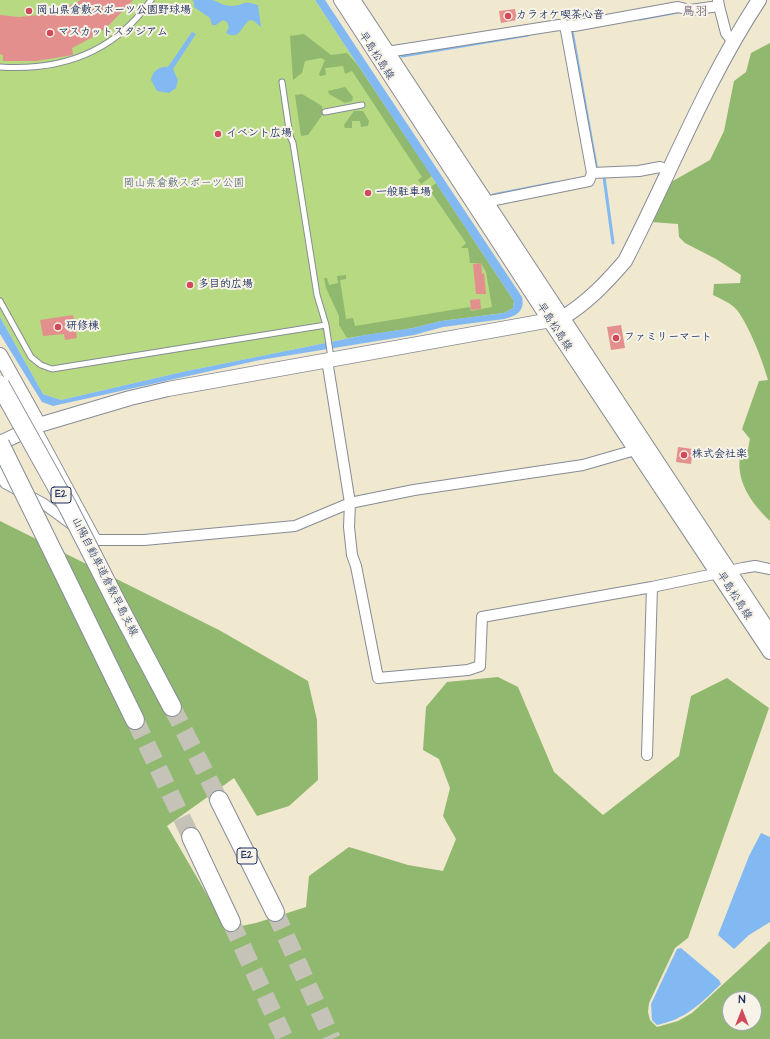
<!DOCTYPE html>
<html>
<head>
<meta charset="utf-8">
<style>
	body { margin:0 }
	#map { position:relative; width:770px; height:1039px; overflow:hidden; background:#f0e8cf; font-family:"Architects Daughter",sans-serif }
	canvas { display:block }
	.north { position:absolute; left:722px; top:991px; width:40px; height:40px; box-sizing:border-box; background:#f7f3e8; border:1px solid #9fa5b1; border-radius:50%; rotate:0deg; font-size:11px; font-weight:700; line-height:16px; text-align:center; color:#1b2f5e }
	.north::after { content:''; display:block; margin:auto; width:14px; height:18px; background:#d1495b; clip-path:polygon(50% 0,100% 100%,50% 72%,0 100%) }
</style>
</head>
<body>
<div id="map">
<canvas width="770" height="1039"></canvas>
<div class="north">N</div>
</div>
<script>
const context = document.querySelector('canvas').getContext('2d');
context.lineJoin = 'round';
function fill(path, color) {
  context.fillStyle = color;
  context.fill(path, 'evenodd');
}
function trace(path, color, width, dash) {
  context.strokeStyle = color;
  context.lineWidth = width;
  context.lineCap = dash ? 'butt' : 'round';
  context.setLineDash(dash || []);
  context.stroke(path);
}
function drawText(font, color, halo, rows, align = 'center') {
  context.font = font + ' "Architects Daughter","Klee One",sans-serif';
  context.lineWidth = 4;
  context.setLineDash([]);
  context.textBaseline = 'middle';
  context.strokeStyle = halo;
  context.fillStyle = color;
  for (const [text, x, y, turn = 0] of rows) {
    context.save();
    context.translate(x, y);
    context.rotate((+turn || 0) * Math.PI / 180);
    context.textAlign = isNaN(turn) ? turn : align;
    if (halo) context.strokeText(text, 0, 0);
    context.fillText(text, 0, 0);
    context.restore();
  }
}
const green = new Path2D(`
	M0 0H315L514 301 482 316 441 321 413 328 365 335 182 372 61 400 43 394 0 317Z`);
const forest = new Path2D(`
	M304 34 331 55 347 53 357 64 432 176 421 184 418 180 422 177 352 71 345 74 343 66 325 68 326 75 320 76 319 74 325 60 321 58 305 61 302 73 293 80 290 36Z
	M770 43V521C751 503 734 479 741 452L748 449 750 439 742 429 759 381 768 380C762 359 750 328 737 310 731 303 721 299 713 295L714 284 740 283 741 275 716 259 685 243 679 237 678 224 651 222 671 182 710 160 724 131 734 81 746 72 751 53Z
	M345 87 353 97 352 101 345 103 329 94 328 91Z
	M302 94 322 106 323 114 308 135 301 136 295 95Z
	M354 111H363L369 121 368 126 361 127 360 121H352V128H345L344 125Z
	M436 183 514 301 513 308 504 313 441 321 413 328 347 338 339 325V316L326 288 324 278H327L329 285 338 283 337 276 346 275V279L340 280 346 319 353 318 355 326 470 307 471 311 492 307 486 272 481 263H470L468 248H461L466 243 431 192 428 194 426 191Z
	M0 521 219 630 308 681 317 720 318 780 289 806 257 816 234 778 167 826 227 929 256 923 306 907 309 876 349 847 408 865 443 871 456 839 443 816 450 788 439 759 423 750 426 707 447 682 498 677 518 687 554 772 603 815 679 756 691 696 727 678 769 708 688 938 675 948 649 1003 648 1012 650 1020 657 1027 678 1021 692 1013 770 941V1039H0ZM730 999H754V1023H730Z`);
const water = new Path2D(`
	M192 0C198 0 206 0 212 0 220 2 222 6 232 6 247 5 240 0 258 5L261 27 254 21 250 20C240 26 241 41 226 33L229 27 227 22 223 20 216 25H212L210 18 194 7V2Z
	M315 0H325L522 297C525 311 517 316 504 319L443 327 414 335 260 360 53 406 42 402 0 334V317L43 394 61 400 182 372 365 335 413 328 441 321 504 313 513 308 514 301Z
	M192 32 196 34 173 69 178 80 176 88 169 93 157 91 151 80C153 71 159 66 168 67Z
	M761 833 770 837V922L749 935 734 949 718 935 749 856Z
	M681 948 719 980 721 984C700 1004 686 1019 657 1025L652 1020 651 1004 677 949Z`);
const stream = new Path2D(`
	M640 19 678 12
	M572 31 597 171
	M402 56 528 35
	M604 177 613 243
	M493 195 554 183`);
const building = new Path2D(`
	M81 0H133L107 27 91 38 72 48 73 55 36 61H3V55L0 54V15L19 17 49 14 65 8Z
	M515 9 517 20 501 23 499 11Z
	M481 263 482 274 484 273 486 294H476L473 264Z
	M480 299 481 309 471 310 470 300Z
	M73 315 77 338 65 340 64 334 43 336 40 320Z
	M621 325 625 348 611 350 607 327Z
	M678 447 693 449 691 464 676 462Z`);
const highwayTunnel = new Path2D(`
	M172 707 219 800
	M135 720 191 837
	M275 912 332 1039
	M231 922 285 1039`);
const lane = new Path2D(`
	M0 67C62 71 114 53 151 0
	M282 82 290 136 293 143 317 295 326 325 331 358
	M325 112 362 105
	M0 301 31 357 41 365 52 369 326 325`);
const street = new Path2D(`
	M719 6 726 33 733 42
	M387 52 559 25 574 26 678 7 690 10 719 6 718 0
	M592 173 639 171 660 167 668 170
	M485 202 589 181 592 173 565 25
	M327 360 350 503 349 527 352 555 356 566 378 678 468 670 480 666 482 617 652 587 743 568 755 566 770 569
	M35 427 96 540
	M0 472 5 483 44 504 93 540H144L295 526 350 503 414 490 583 465 635 450
	M647 755 652 587`);
const secondary = new Path2D(`
	M341 0 550 321 770 652
	M353 0 770 633
	M0 355 39 425 130 398 168 389 562 318C587 303 606 283 625 261 670 174 705 82 759 0
	M0 443 34 427`);
const highway = new Path2D(`
	M56 558 135 720
	M119 607 172 707
	M219 800 275 912
	M191 837 231 922`);
const highwayBridge = new Path2D(`
	M0 385 68 507 119 607
	M0 444 56 558`);
const markers = [
	[29,11,4,"#d1495b"],
	[508,16,4,"#d1495b"],
	[50,33,4,"#d1495b"],
	[218,134,4,"#d1495b"],
	[368,193,4,"#d1495b"],
	[190,285,4,"#d1495b"],
	[58,327,4,"#d1495b"],
	[616,338,4,"#d1495b"],
	[684,455,4,"#d1495b"]
];
const shields = [
	[61,495,20],
	[247,856,20]
];
const shieldNames = [
	["E2",61,495],
	["E2",247,856]
];
const poiNames = [
	["岡山県倉敷スポーツ公園野球場",37,11],
	["カラオケ喫茶心音",516,16],
	["マスカットスタジアム",58,33],
	["イベント広場",226,134],
	["一般駐車場",376,193],
	["多目的広場",198,285],
	["研修棟",66,327],
	["ファミリーマート",624,338],
	["株式会社楽",692,455]
];
const streetNames = [
	["早島松島線",376,56,57],
	["早島松島線",554,327,57],
	["山陽自動車道倉敷早島支線",104,577,63],
	["早島松島線",734,596,57]
];
const parkNames = [
	["岡山県倉敷スポーツ公園",184,184]
];
const quarterNames = [
	["鳥羽",695,12]
];
fill(green, '#b6d981');
fill(forest, '#90b96f');
fill(water, '#82b9f2');
trace(stream, '#82b9f2', 3);
fill(building, '#e38f8d');
trace(highwayTunnel, '#c5c3b8', 18, [18, 9]);
trace(lane, '#868c96', 7);
trace(street, '#868c96', 12);
trace(secondary, '#868c96', 16);
trace(highway, '#868c96', 20);
trace(lane, '#fff', 5);
trace(street, '#fff', 10);
trace(secondary, '#fff', 14);
trace(highway, '#fff', 18);
trace(highwayBridge, '#868c96', 20, []);
trace(highwayBridge, '#fff', 18);
for (const [x, y, r, color] of markers) {
  const dot = new Path2D();
  dot.arc(x, y, r, 0, 2 * Math.PI);
  context.fillStyle = color;
  context.fill(dot);
  trace(dot, '#f7f3e8', 1.5);
}
for (const [x, y, w] of shields) {
  const box = new Path2D();
  box.roundRect(x - w / 2, y - 8, w, 16, 3);
  context.fillStyle = '#f7f3e8';
  context.fill(box);
  trace(box, '#1b2f5e', 1);
}
drawText('bold 10px', '#1b2f5e', null, shieldNames);
drawText('bold 11px', '#1b2f5e', '#f7f3e8', poiNames, 'left');
drawText('11px', '#1b2f5e', '#f7f3e8', streetNames);
drawText('11px', '#425a67', '#f7f3e8', parkNames);
drawText('13px', '#61516e', '#f7f3e8', quarterNames);
</script>
</body>
</html>
